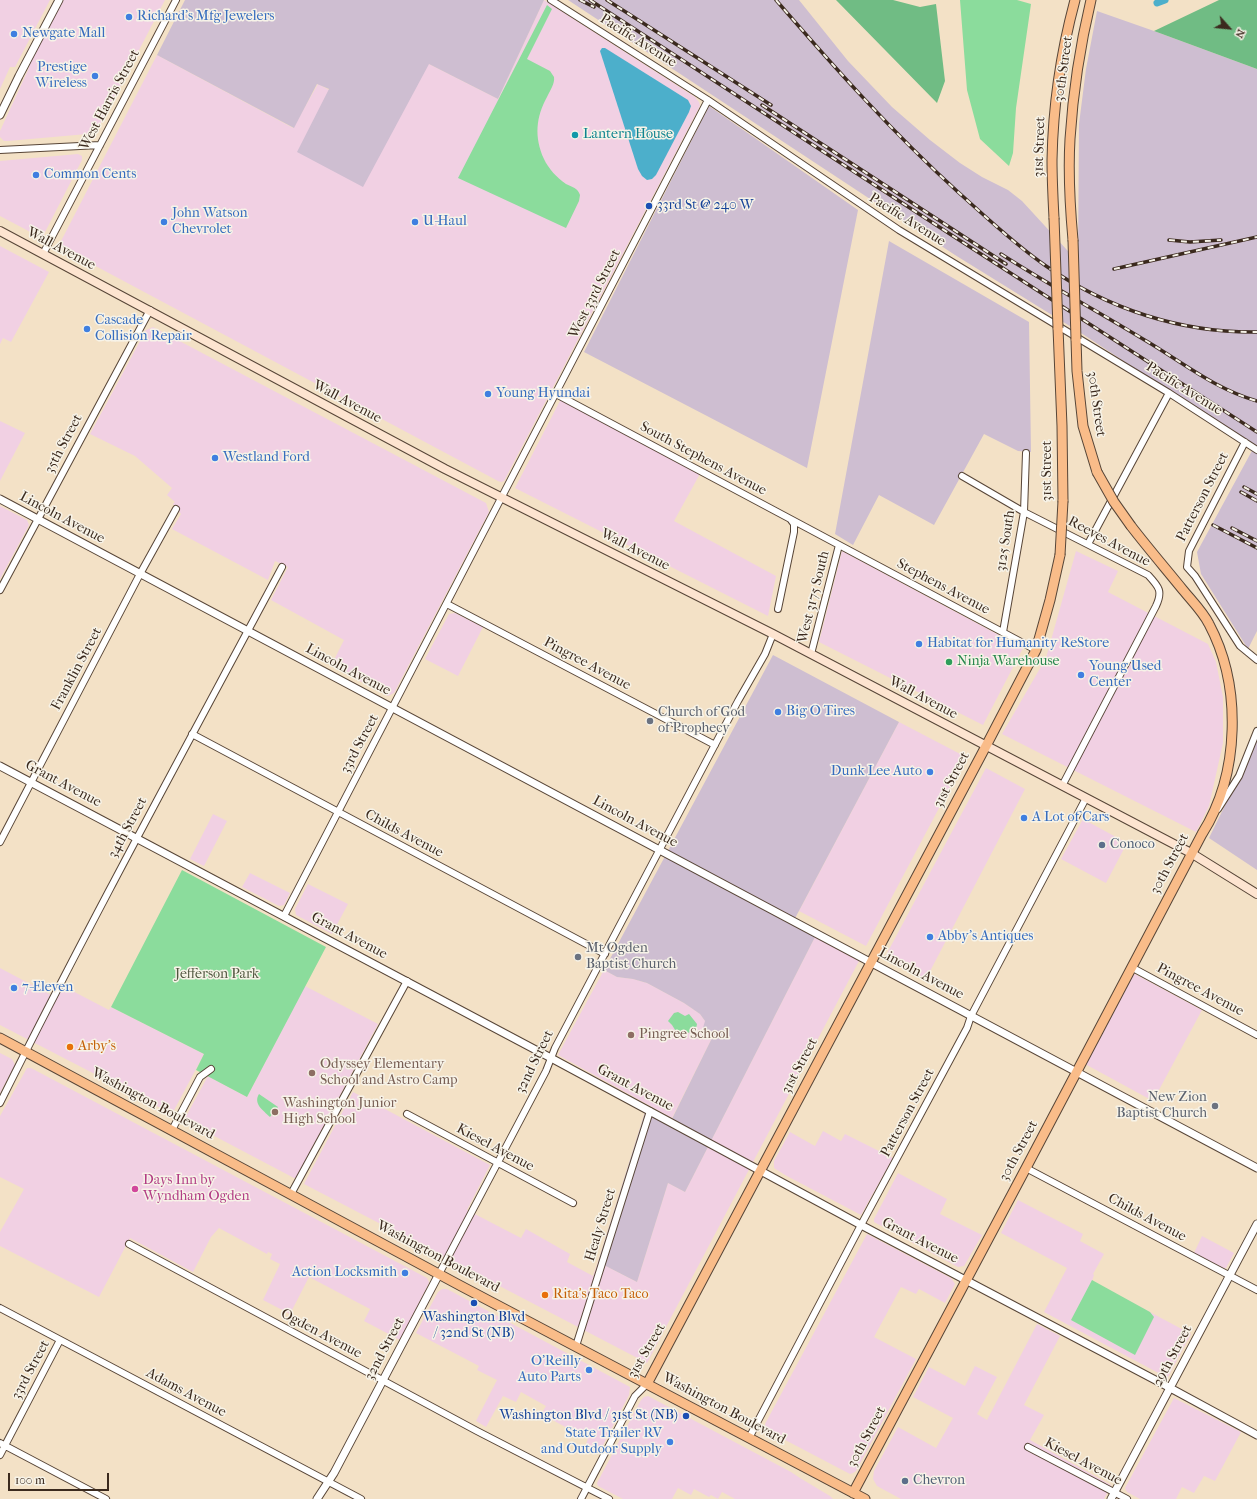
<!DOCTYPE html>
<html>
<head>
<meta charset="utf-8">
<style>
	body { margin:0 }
	#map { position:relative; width:1257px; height:1499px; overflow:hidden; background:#f3e1c6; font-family:"IM FELL French Canon",serif }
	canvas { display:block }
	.north { position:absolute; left:1209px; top:8px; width:40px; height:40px; -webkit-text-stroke:3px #f7f3e8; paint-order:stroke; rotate:117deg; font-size:11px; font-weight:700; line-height:16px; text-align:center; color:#3b2a1e }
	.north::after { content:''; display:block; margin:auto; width:14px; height:18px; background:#3b2a1e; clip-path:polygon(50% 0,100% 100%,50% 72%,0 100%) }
	.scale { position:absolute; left:8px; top:1473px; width:101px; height:18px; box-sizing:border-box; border:2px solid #3b2a1e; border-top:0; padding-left:5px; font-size:12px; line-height:14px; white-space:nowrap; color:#3b2a1e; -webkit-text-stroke:3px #f7f3e8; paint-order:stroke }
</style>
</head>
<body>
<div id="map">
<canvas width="1257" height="1499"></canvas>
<div class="north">N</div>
<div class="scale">100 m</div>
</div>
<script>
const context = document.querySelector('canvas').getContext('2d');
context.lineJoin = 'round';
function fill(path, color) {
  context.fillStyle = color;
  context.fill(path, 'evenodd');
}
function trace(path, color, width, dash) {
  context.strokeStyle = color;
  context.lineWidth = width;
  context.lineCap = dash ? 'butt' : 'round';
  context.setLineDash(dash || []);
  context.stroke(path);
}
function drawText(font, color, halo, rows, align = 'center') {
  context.font = font + ' "IM FELL French Canon",serif';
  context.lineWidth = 3;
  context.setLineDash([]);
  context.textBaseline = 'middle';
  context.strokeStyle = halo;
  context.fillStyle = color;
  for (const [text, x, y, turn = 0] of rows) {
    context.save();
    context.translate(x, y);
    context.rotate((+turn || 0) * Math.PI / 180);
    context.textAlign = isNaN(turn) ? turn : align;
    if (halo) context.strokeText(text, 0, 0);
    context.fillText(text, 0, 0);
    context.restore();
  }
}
const built = new Path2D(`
	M0 0H50L15 67H10L0 89Z
	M63 0H165L98 129 87 134 8 141H4L0 137V131L28 70 31 60Z
	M544 0 695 97 699 102 700 106 504 481 501 482 498 481 60 247 59 245 157 55 293 128 318 84 329 90 429 64 498 99Z
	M78 154 82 156V160L43 236H38L0 216V161Z
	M0 246 49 272 11 342 3 338 0 344Z
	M153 327 486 503 489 512 394 693 388 696 331 666 344 640 271 600 288 567 275 561 268 580 172 529 181 514 173 504 175 502 167 495 172 488 135 456 90 434 146 330Z
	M562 397 701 472 674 521 776 576 768 616 515 488Z
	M0 421 25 433 0 481Z
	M0 506 27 520 29 525 0 579Z
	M842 551 1023 648 983 725 819 642Z
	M1076 551 1118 571 1108 592 1208 644 1216 662 1223 697V743L1209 806 1196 832 1002 734 1046 658Z
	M455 613 483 627 458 676 425 659 449 614Z
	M899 722 966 757 866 946 799 911Z
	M986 768 1025 789 926 979 885 957Z
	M213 814 227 821 204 866 190 859Z
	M1083 819 1127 843 1106 883 1061 859Z
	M250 873 290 893 284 905 279 906 242 887Z
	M308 884 348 904 332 934 296 915 295 909Z
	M815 937 859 961 647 1363 304 1184 353 1092 490 1165 467 1210 521 1238 526 1229 570 1254 567 1262 593 1276 598 1262 637 1282 668 1183 685 1192Z
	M0 968 51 995 61 985 109 1010 111 1007 204 1054 172 1114 0 1025Z
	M604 970 617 977 633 979 647 983 684 1003 700 1014 705 1021 711 1040 672 1118 558 1055Z
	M1133 973 1202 1010 1153 1101 1085 1064Z
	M305 986 378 1024 296 1178H294L184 1120 208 1076 247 1097Z
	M0 1053 12 1059 15 1065 0 1093Z
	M27 1068H31L427 1278 429 1282 428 1285 400 1340 364 1321 370 1309 309 1277 290 1314 263 1300 280 1264 270 1259 272 1254 268 1252 267 1254 219 1228 211 1237 193 1272 130 1238 99 1297 0 1246V1232L24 1189 0 1177V1116Z
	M823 1131 841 1141 845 1134 893 1158 861 1215 785 1175 774 1168V1161L790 1132 815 1146Z
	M898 1173 947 1199 940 1214 982 1235 964 1266 958 1267 874 1222V1219Z
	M1018 1200 1083 1234 1080 1241 1104 1254 1093 1274 1094 1275 1092 1281 1191 1334 1168 1377H1166L1044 1312 1067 1268 1001 1233Z
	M867 1234 951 1278 955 1284 945 1303 919 1289 916 1294 901 1287 874 1337 916 1359 856 1471 853 1473 850 1474 768 1431 766 1429 765 1424Z
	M1202 1236 1234 1253 1226 1268H1223L1194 1253Z
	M442 1289H447L630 1387 629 1395 600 1451 586 1444 588 1439 541 1414 546 1406 521 1392 516 1402 503 1396 486 1427 476 1421 497 1380 477 1370 479 1366 416 1333 438 1292Z
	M1037 1324 1060 1336 1024 1405 1044 1415 1030 1440 1111 1485 1104 1499H901L877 1486 873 1479 874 1471 898 1427 936 1448 953 1418 913 1397 929 1367 965 1386 975 1366 997 1377 977 1414 987 1420Z
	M648 1396 791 1472 800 1478 830 1496 833 1499H735L722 1492 718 1499 711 1495 709 1497 694 1489 691 1495 678 1488 672 1499H623L598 1486 597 1483 641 1400 644 1397Z
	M1174 1398 1241 1432 1215 1481 1204 1476 1194 1493 1182 1487 1176 1499H1140L1127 1492 1125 1488Z`);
const industrial = new Path2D(`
	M185 0H544L498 99 429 64 363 187 297 152 329 89 317 84 294 128 157 55Z
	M568 0H799L848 61 892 107 930 140 960 163 982 177 1008 190 1022 201 1078 262 1079 124 1086 69 1097 11 1154 31 1257 69V631L1248 649 1201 574 1197 552 1254 447 1081 333 955 255Z
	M709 106 858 210 807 468 584 352Z
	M889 241 1029 322 1031 452 1018 451 984 434 934 525 879 495 853 545 835 534Z
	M773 655 899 722 792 924 815 937 685 1192 668 1183 637 1282 598 1262 645 1112 669 1125 711 1040 701 1035 705 1021 700 1014 684 1003 647 983 633 979 617 977 604 970Z
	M1257 740V870L1209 838Z`);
const green = new Path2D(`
	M960 0H1017L1031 4 1016 108 1013 153 1009 166 980 139 967 90Z
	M547 5 552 9 527 59 550 71 554 77C555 84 550 90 547 97 536 117 534 137 544 159 548 168 557 178 566 184 572 187 578 188 580 195L579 201 566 228 458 178Z
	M182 870 326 947 247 1097 196 1070 204 1054 111 1007Z
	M678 1012 685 1016 689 1014 697 1024 696 1029 686 1034 682 1032 677 1033 672 1025 668 1021 674 1013Z
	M259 1094 278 1107 270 1117C263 1110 253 1104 259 1094Z
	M1092 1280 1150 1312 1154 1317 1135 1355 1071 1320Z`);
const forest = new Path2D(`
	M836 0H893L920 7 936 4 945 81 937 103Z
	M1219 0H1257V69L1154 31Z`);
const water = new Path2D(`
	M602 48H605L688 100 691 106 689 112 656 175 652 179 647 180 642 176 638 169 600 51Z`);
const canal = new Path2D(`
	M1157 3 1165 0`);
const minor = new Path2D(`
	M551 0 708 100 899 230 1169 393 1257 450
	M0 150 100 145
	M43 254 176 0
	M556 394 1036 650
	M1245 442 1189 551 1187 567 1195 576 1240 646 1257 660
	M962 476 1024 512 1148 575C1159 587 1163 591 1156 606L1062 786
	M1088 544 1169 393
	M0 590 150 310
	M447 604 715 745
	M778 609 794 532V524L791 520
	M1003 632 1024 512 1026 453
	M811 654 839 545
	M192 734 605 954
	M1218 809 1239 776 1257 731
	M0 842 140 574 176 509
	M284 916 708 100
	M1131 967 1257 1035
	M0 1103C90 922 187 745 282 567
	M407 1114 573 1203
	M172 1130 200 1077 211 1069
	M1026 1168 1257 1290
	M291 1194 407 981
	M129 1244 477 1431 609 1499
	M439 1274 546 1071 555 1048 738 701 765 654 773 634
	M0 1308 361 1499
	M576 1346 650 1111
	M749 1438 861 1225 967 1028 971 1016 1086 798
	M0 1443 106 1499
	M1028 1447 1127 1499
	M0 1455 60 1340
	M581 1499 635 1396 647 1384`);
const tertiary = new Path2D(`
	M0 115 19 76 59 0
	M0 499 1257 1168
	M0 766 551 1058 861 1225 1161 1383 1257 1435
	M317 1499 334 1473 439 1274
	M1111 1499 1257 1224`);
const secondary = new Path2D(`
	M0 231 445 469 773 634 1191 853 1257 894`);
const primary = new Path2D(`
	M1054 218C1053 199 1052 179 1052 160 1053 106 1061 52 1075 0
	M1073 240C1070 207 1068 173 1070 139 1073 92 1080 46 1091 0
	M1058 328 1062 426 1063 501
	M1076 339 1077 371 1083 426 1097 472
	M0 1038 461 1286 865 1499
	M647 1384 986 746 1036 650 1050 600 1060 555
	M853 1493 1026 1168 1202 834C1240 774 1242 686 1209 624 1203 612 1192 601 1183 590 1166 569 1148 548 1131 526`);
const rail = new Path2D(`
	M580 0 594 7
	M590 0 953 236 1257 432
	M607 0 771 105
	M776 0C834 67 892 132 958 192 986 217 1014 244 1046 266 1108 309 1181 333 1257 332
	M762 105 1006 264
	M1169 240 1190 242 1221 240
	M1001 254C1049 285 1099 312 1148 342 1183 363 1217 390 1257 401
	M1114 269 1257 237
	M1244 487 1257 494
	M1241 492 1257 501
	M1213 525 1257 548
	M1232 528 1257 541`);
const primaryBridge = new Path2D(`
	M1054 218 1058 328
	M1073 240 1076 339
	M1097 472 1114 502 1131 526
	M1060 555 1063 501`);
const markers = [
	[129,17,4,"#3f7fe0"],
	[14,34,4,"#3f7fe0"],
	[95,76,4,"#3f7fe0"],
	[575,135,4,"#0f9aa8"],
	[36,175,4,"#3f7fe0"],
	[649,206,4,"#1a4fb4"],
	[164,222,4,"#3f7fe0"],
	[415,222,4,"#3f7fe0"],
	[87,329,4,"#3f7fe0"],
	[488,394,4,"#3f7fe0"],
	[215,458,4,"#3f7fe0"],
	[919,644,4,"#3f7fe0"],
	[949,662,4,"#2e9e5b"],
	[1081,675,4,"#3f7fe0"],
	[778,712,4,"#3f7fe0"],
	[650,721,4,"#6b7280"],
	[930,772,4,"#3f7fe0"],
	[1024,818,4,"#3f7fe0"],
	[1102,845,4,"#5c6f8a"],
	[930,937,4,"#3f7fe0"],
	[578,957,4,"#6b7280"],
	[14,988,4,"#3f7fe0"],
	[631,1035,4,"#8d6e63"],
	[70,1047,4,"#e8710a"],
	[312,1073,4,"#8d6e63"],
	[1215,1106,4,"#6b7280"],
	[275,1112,4,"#8d6e63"],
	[135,1189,4,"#d1479c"],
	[405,1273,4,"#3f7fe0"],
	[545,1295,4,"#e8710a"],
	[474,1303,4,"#1a4fb4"],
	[589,1370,4,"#3f7fe0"],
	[686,1416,4,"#1a4fb4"],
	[670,1442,4,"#3f7fe0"],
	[905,1481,4,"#5c6f8a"]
];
const shopNames = [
	["Richard's Mfg Jewelers",137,17],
	["Newgate Mall",22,34],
	["Prestige",87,68,"right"],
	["Wireless",87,84,"right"],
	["Common Cents",44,175],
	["John Watson",172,214],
	["Chevrolet",172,230],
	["U-Haul",423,222],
	["Cascade",95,321],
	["Collision Repair",95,337],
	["Young Hyundai",496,394],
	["Westland Ford",223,458],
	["Habitat for Humanity ReStore",927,644],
	["Young Used",1089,667],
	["Center",1089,683],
	["Big O Tires",786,712],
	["Dunk Lee Auto",922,772,"right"],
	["A Lot of Cars",1032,818],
	["Abby's Antiques",938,937],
	["7-Eleven",22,988],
	["Action Locksmith",397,1273,"right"],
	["O'Reilly",581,1362,"right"],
	["Auto Parts",581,1378,"right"],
	["State Trailer RV",662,1434,"right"],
	["and Outdoor Supply",662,1450,"right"]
];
const streetNames = [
	["Pacific Avenue",638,41,32],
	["30th Street",1064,69,-82],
	["West Harris Street",110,100,-62],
	["31st Street",1040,147,-88],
	["Pacific Avenue",907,220,32],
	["Wall Avenue",61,249,28],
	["West 33rd Street",595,294,-63],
	["Pacific Avenue",1184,389,32],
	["Wall Avenue",347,402,28],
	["30th Street",1096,404,82],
	["35th Street",64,444,-62],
	["South Stephens Avenue",703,459,28],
	["31st Street",1048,471,-90],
	["Patterson Street",1203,497,-63],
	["Lincoln Avenue",62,518,28],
	["3125 South",1006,541,-81],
	["Reeves Avenue",1109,542,28],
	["Wall Avenue",635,550,27],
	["Stephens Avenue",943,587,28],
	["West 3175 South",814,597,-76],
	["Pingree Avenue",587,664,28],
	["Franklin Street",77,669,-62],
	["Lincoln Avenue",348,670,28],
	["Wall Avenue",923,698,28],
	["33rd Street",360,744,-62],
	["31st Street",952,780,-62],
	["Grant Avenue",63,784,28],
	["Lincoln Avenue",635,822,28],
	["34th Street",128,828,-62],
	["Childs Avenue",404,834,28],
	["30th Street",1170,864,-62],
	["Grant Avenue",349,936,28],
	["Lincoln Avenue",921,974,28],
	["Pingree Avenue",1200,990,28],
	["32nd Street",535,1062,-64],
	["31st Street",800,1066,-62],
	["Grant Avenue",635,1088,28],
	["Washington Boulevard",153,1104,28],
	["Patterson Street",908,1113,-62],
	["Kiesel Avenue",495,1148,28],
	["30th Street",1019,1151,-62],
	["Childs Avenue",1147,1218,28],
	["Healy Street",601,1225,-73],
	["Grant Avenue",920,1241,27],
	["Washington Boulevard",438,1257,28],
	["Ogden Avenue",321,1334,28],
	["32nd Street",385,1349,-62],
	["31st Street",647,1351,-60],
	["29th Street",1173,1356,-62],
	["33rd Street",31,1370,-62],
	["Adams Avenue",186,1393,28],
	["Washington Boulevard",724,1409,28],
	["30th Street",867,1437,-62],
	["Kiesel Avenue",1083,1462,28]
];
const cultureNames = [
	["Lantern House",583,135]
];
const transitNames = [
	["33rd St @ 240 W",657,206],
	["Washington Blvd",474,1318,"center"],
	["/ 32nd St (NB)",474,1334,"center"],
	["Washington Blvd / 31st St (NB)",678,1416,"right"]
];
const leisureNames = [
	["Ninja Warehouse",957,662]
];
const worshipNames = [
	["Church of God",658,713],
	["of Prophecy",658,729],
	["Mt Ogden",586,949],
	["Baptist Church",586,965],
	["New Zion",1207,1098,"right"],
	["Baptist Church",1207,1114,"right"]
];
const serviceNames = [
	["Conoco",1110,845],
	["Chevron",913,1481]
];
const parkNames = [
	["Jefferson Park",217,975]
];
const educationNames = [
	["Pingree School",639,1035],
	["Odyssey Elementary",320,1065],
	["School and Astro Camp",320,1081],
	["Washington Junior",283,1104],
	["High School",283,1120]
];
const foodNames = [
	["Arby's",78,1047],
	["Rita's Taco Taco",553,1295]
];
const hotelNames = [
	["Days Inn by",143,1181],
	["Wyndham Ogden",143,1197]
];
fill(built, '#f1d0e3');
fill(industrial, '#cebed1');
fill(green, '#8bdc9c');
fill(forest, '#70bc84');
fill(water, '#4cafcb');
trace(canal, '#4cafcb', 7);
trace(minor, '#574537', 8);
trace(tertiary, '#574537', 9);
trace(secondary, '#574537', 10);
trace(primary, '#574537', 11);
trace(minor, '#fff', 6);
trace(tertiary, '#fff', 7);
trace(secondary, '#fde4d0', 8);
trace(primary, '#f9bc89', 9);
trace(rail, '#3b2a1e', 3.5);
trace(rail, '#f7f3e8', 2, [6]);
trace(primaryBridge, '#574537', 11, []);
trace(primaryBridge, '#f9bc89', 9);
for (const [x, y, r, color] of markers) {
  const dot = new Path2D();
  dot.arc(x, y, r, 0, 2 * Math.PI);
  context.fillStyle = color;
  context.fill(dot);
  trace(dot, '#f7f3e8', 1.5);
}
drawText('14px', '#366cbe', '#f7f3e8', shopNames, 'left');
drawText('14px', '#3b2a1e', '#f7f3e8', streetNames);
drawText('14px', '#0d838f', '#f7f3e8', cultureNames, 'left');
drawText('14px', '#164399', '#f7f3e8', transitNames, 'left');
drawText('14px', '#27864d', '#f7f3e8', leisureNames, 'left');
drawText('14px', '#5b616d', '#f7f3e8', worshipNames, 'left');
drawText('14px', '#4e5e75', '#f7f3e8', serviceNames, 'left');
drawText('14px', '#4f563e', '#f7f3e8', parkNames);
drawText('14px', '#785e54', '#f7f3e8', educationNames, 'left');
drawText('14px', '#c56008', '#f7f3e8', foodNames, 'left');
drawText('14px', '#b23c85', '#f7f3e8', hotelNames, 'left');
</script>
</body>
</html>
